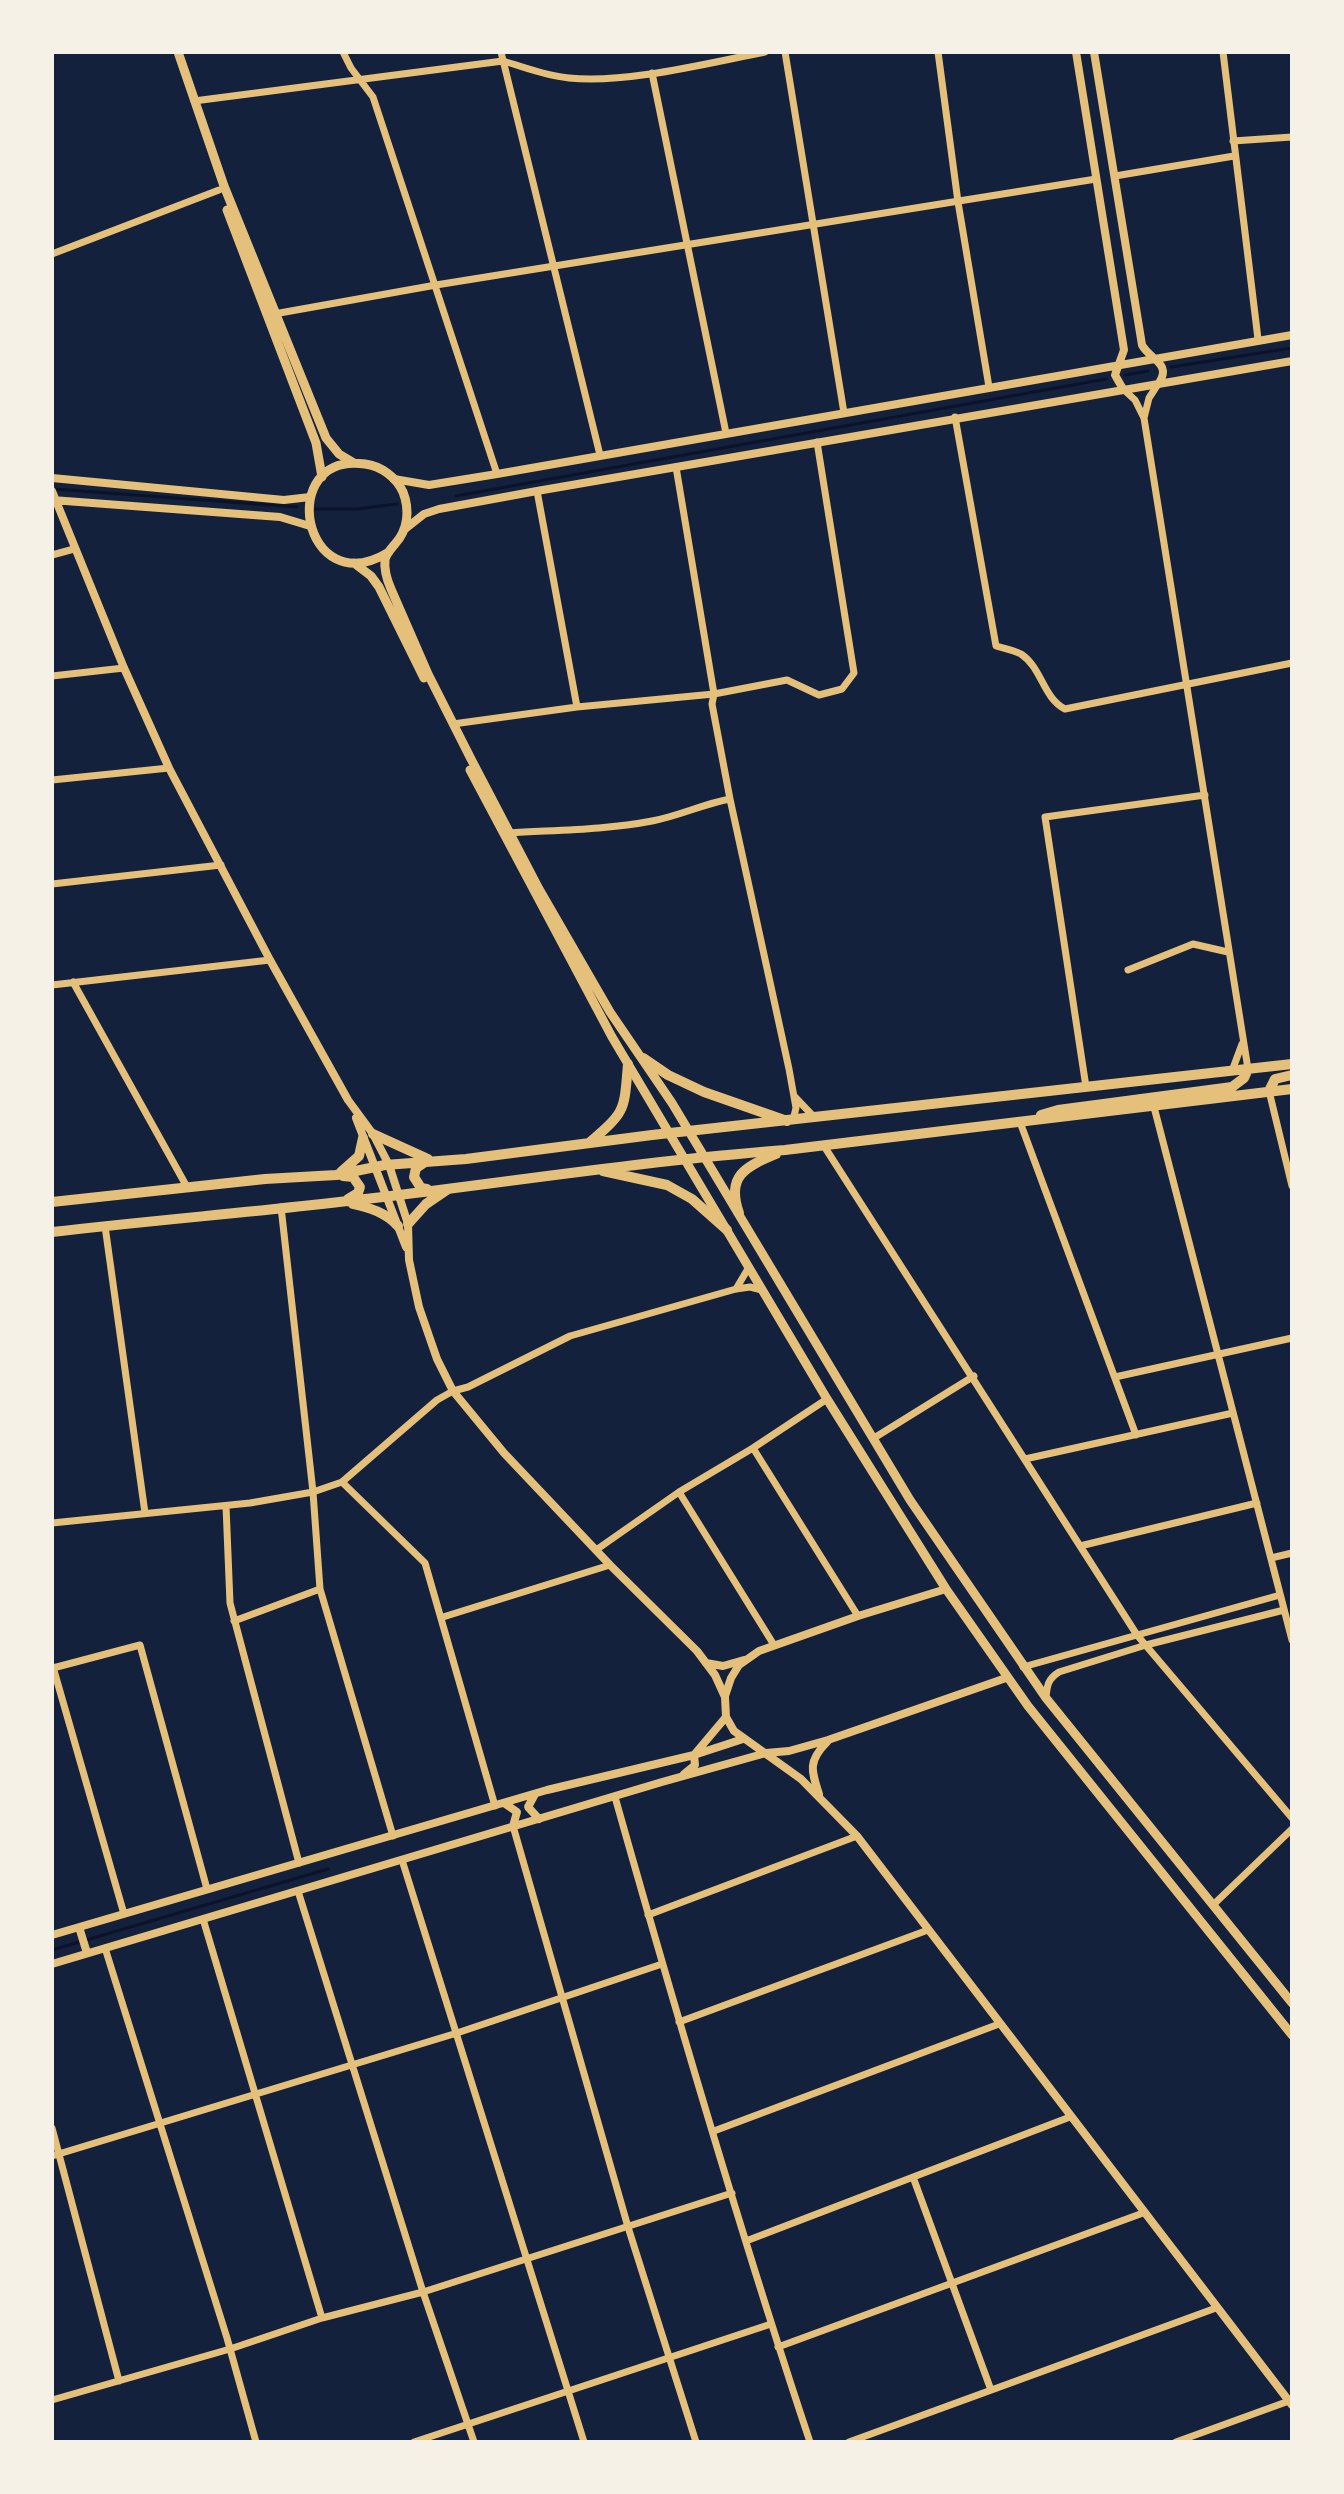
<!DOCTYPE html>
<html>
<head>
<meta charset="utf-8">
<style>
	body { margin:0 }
	#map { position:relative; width:1344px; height:2494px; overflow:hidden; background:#14213d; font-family:Jost,sans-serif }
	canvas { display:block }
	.frame { position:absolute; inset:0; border:54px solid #f6f1e7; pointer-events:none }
</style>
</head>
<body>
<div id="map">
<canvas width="1344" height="2494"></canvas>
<div class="frame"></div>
</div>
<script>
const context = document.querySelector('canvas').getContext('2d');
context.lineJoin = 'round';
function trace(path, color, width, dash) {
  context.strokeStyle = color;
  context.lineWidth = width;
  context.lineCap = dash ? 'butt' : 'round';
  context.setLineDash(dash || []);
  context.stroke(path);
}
const stream = new Path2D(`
	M1171 367 1292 348
	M1125 375 1148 371
	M54 489 297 507
	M456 496 1106 379
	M316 509H357L397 504
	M52 1950 328 1869`);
const minor = new Path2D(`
	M343 52 351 68 373 97 497 474
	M501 52 600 455
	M785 52 844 413
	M938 52 958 202 989 387
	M1223 52 1258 339
	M652 73 726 433
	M194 101 503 61C524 67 546 76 569 78 626 84 708 63 765 52
	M1233 141 1292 137
	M1115 176 1234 156
	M52 254 219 190
	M274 314 436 285 1096 179
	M1123 389 1135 400 1144 418 1248 1069
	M955 417 996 646C1003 648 1014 650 1021 654 1042 668 1043 698 1065 709L1292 663
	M1144 418 1149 398 1158 384
	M676 467 714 694 712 704 730 799 789 1069 796 1108 793 1120
	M537 491 577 707
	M52 555 74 549
	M52 676 124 668
	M453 724 577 707 714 694 787 680 819 695 842 689 854 673 817 442
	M52 780 169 768
	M509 833C556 830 605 830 652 821 679 816 703 804 730 799
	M52 884 221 865
	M1128 970 1193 944 1228 952
	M73 982 187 1187
	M52 985 270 960
	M1232 1071 1242 1044
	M1086 1087 1045 817 1205 795
	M1269 1091 1292 1186
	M795 1097 814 1117
	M1154 1107 1292 1640
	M1020 1122 1136 1435
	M824 1146 1137 1635 1292 1818
	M281 1207 313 1492 320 1589 393 1836
	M105 1226 145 1513
	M736 1289 749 1267
	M1115 1377 1292 1338
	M874 1438 974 1376
	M753 1448 858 1616
	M1025 1459 1233 1413
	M342 1482 425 1563 495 1806
	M679 1492 774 1645
	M226 1506 230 1603 299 1863
	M52 1523 250 1503 313 1492 342 1482 437 1400 453 1391 468 1387 570 1336 736 1289 750 1287 762 1290
	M1080 1546 1257 1503
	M596 1550 679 1492 753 1448 827 1399
	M1271 1558 1292 1553
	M443 1617 610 1565
	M234 1621 320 1589
	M53 1667 124 1914
	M1023 1667 1280 1595
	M53 1668 140 1645 207 1889
	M1046 1698C1047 1685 1048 1679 1059 1672L1146 1645 1284 1610
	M615 1797C676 2013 739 2229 810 2442
	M513 1826 628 2227 696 2442
	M402 1860 584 2442
	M298 1891 423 2292 474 2442
	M1213 1905 1292 1829
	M648 1915 857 1836
	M203 1919 322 2318
	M105 1948 227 2338 256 2442
	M679 2022 928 1930
	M52 2128 119 2381
	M714 2131 999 2024
	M52 2156 457 2033 662 1964
	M913 2177 991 2390
	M746 2241 1070 2117
	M778 2347 1143 2213
	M52 2400 230 2349 322 2318 423 2292 732 2193
	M414 2442 771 2324
	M849 2442 1216 2308
	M1176 2442 1289 2401`);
const tertiary = new Path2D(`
	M1076 52 1124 350 1115 375 1123 389
	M1094 52 1142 345C1150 360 1172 363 1159 383
	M52 478 284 500 310 497
	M394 479 429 485 497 474 1292 335
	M52 491 124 668 169 768 270 960 348 1100 373 1134 389 1165 408 1224 409 1260 419 1307 437 1359 453 1391 504 1453 610 1565 697 1651 715 1675 725 1697 726 1717 734 1731 801 1779 857 1836 1292 2405
	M52 500 280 517 310 526
	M405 529 424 514 439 509 537 491 1292 361
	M356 1118 406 1247
	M706 1663 723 1666 744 1660
	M725 1696 731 1678 739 1665 759 1651 858 1616 946 1589
	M684 1774 695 1765 694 1755 726 1717
	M535 1794 528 1807 539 1819
	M819 1794C811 1770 808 1761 827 1742
	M504 1803 517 1812 513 1826
	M79 1927 87 1953
	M52 1935 547 1790 694 1755 743 1739
	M52 1964 662 1782 766 1753 789 1751 828 1740 1006 1678`);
const secondary = new Path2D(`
	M178 52 224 186 326 438 339 454 354 463
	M227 210 316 443 322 477
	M389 552C302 605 275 451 365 464 381 466 396 477 403 492 410 510 408 530 395 544 391 549 387 553 385 559 384 569 387 580 391 589L428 674 471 759 539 889 610 1012 672 1103 910 1500 1046 1698 1292 2003
	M354 563 371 576 379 587 424 678
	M470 770 612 1037 827 1399 946 1589 1028 1706 1292 2035`);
const primary = new Path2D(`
	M643 1058 668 1075 704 1092 787 1121
	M1269 1091 1275 1079 1292 1075
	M1041 1115 1058 1110 1232 1087 1244 1078 1248 1069
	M373 1134 428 1159
	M589 1143C626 1111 624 1112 628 1064
	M425 1162 416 1168 414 1177 421 1188 427 1189
	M603 1171 667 1185 692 1199 727 1230
	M341 1172 359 1156 363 1138
	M343 1176 353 1177 360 1187 358 1193 348 1199
	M52 1202 265 1179 336 1175 385 1165 466 1159 652 1135 1292 1064
	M353 1204C370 1208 385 1212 398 1226
	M739 1213C726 1176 745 1167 776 1154
	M408 1224 426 1204 448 1189
	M52 1232C165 1219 279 1210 391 1196 523 1180 653 1160 785 1150L1292 1089`);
trace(stream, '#0b132b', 3);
trace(minor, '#e5c07b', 7);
trace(tertiary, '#e5c07b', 8);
trace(secondary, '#e5c07b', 9);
trace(primary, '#e5c07b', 10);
</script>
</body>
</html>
